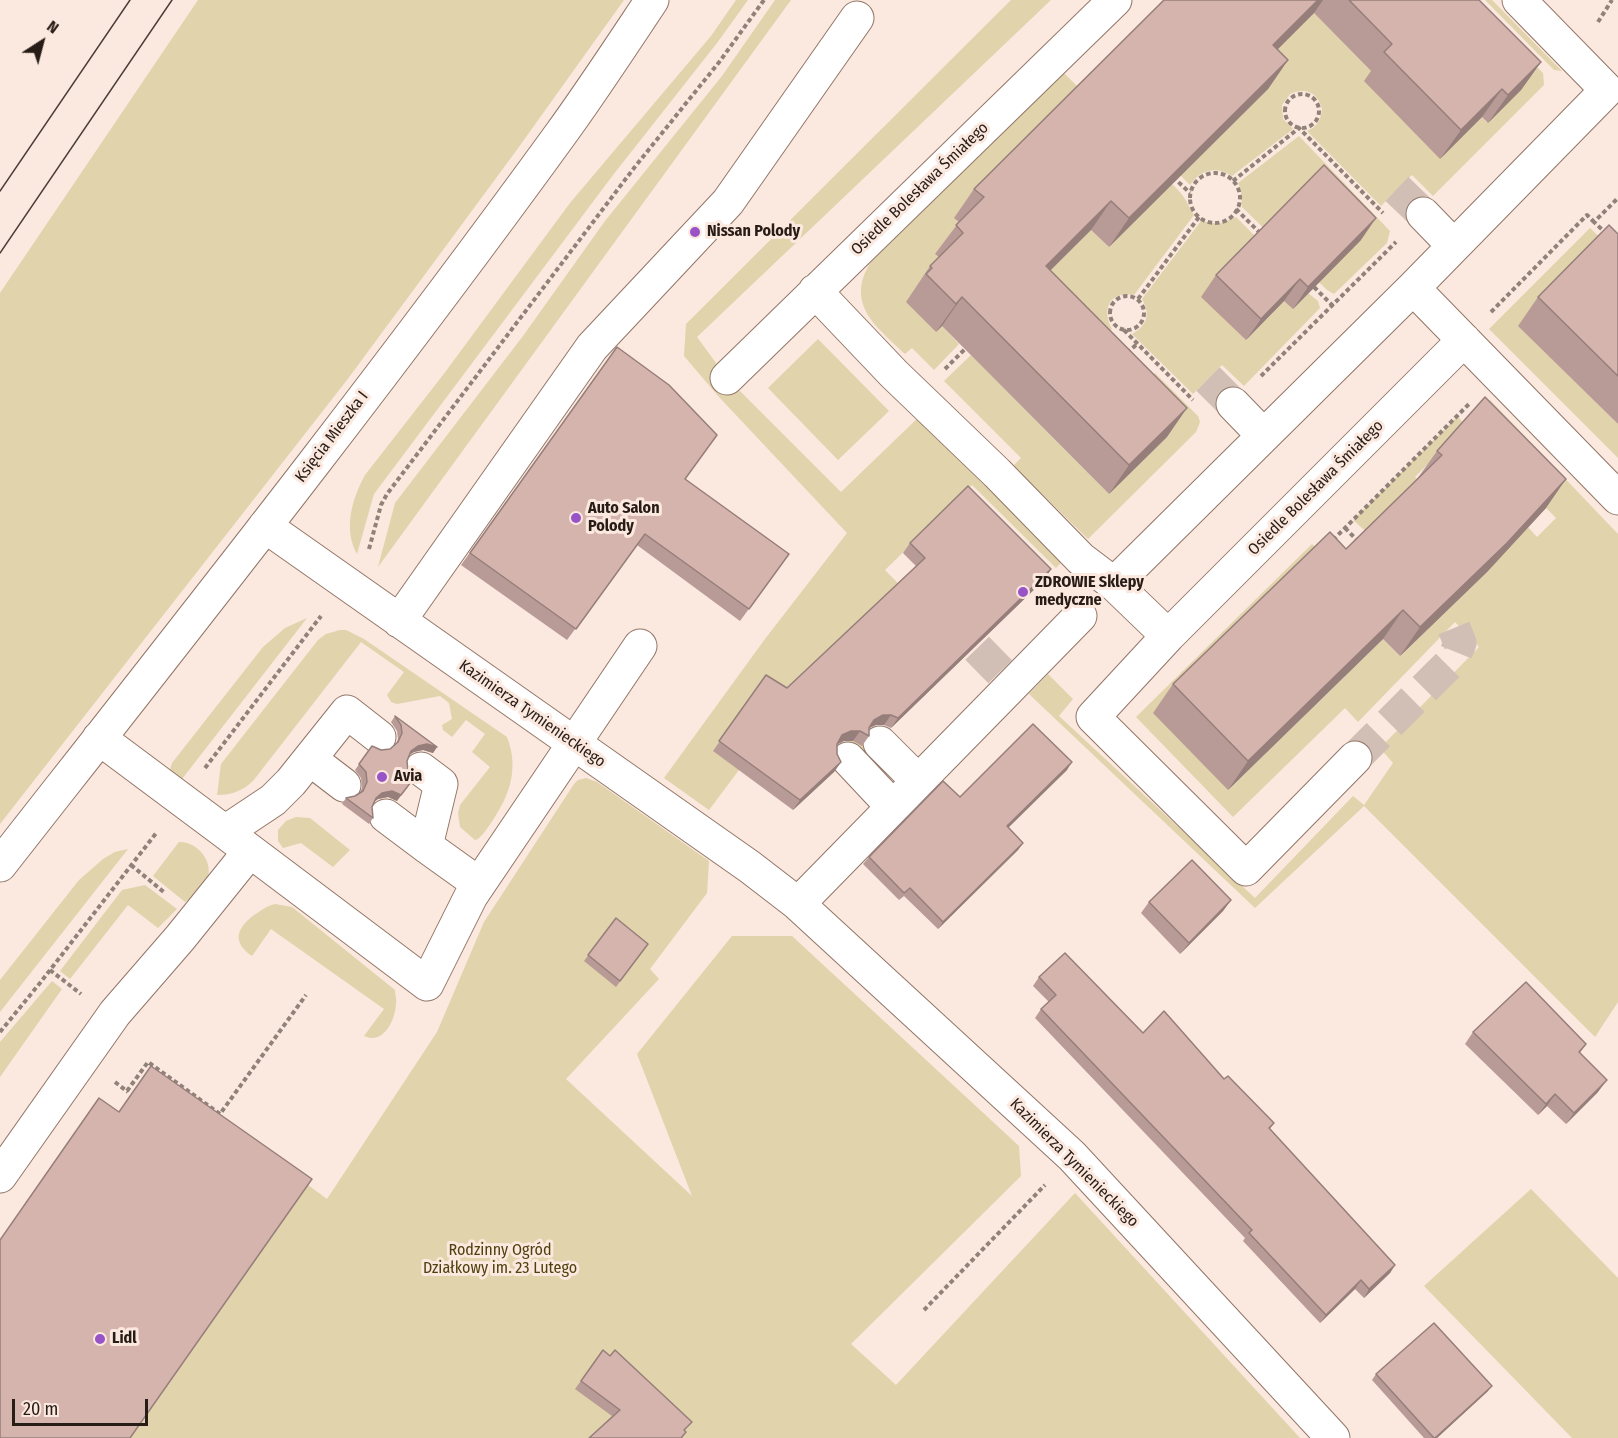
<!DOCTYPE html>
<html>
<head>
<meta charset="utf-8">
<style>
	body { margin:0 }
	#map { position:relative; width:1618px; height:1438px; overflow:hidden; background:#fbe8de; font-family:"Fira Sans Condensed",sans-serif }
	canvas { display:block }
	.north { position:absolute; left:12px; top:12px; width:60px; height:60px; -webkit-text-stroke:4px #fbe8de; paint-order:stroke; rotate:36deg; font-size:16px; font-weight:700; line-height:24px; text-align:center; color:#271c16 }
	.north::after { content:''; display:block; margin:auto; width:21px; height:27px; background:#271c16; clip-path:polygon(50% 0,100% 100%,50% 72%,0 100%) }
	.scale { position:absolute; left:12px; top:1399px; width:136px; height:27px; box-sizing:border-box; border:3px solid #271c16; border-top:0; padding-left:8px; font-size:18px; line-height:21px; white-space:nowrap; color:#271c16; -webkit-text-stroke:4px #fbe8de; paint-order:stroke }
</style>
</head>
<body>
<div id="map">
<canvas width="1618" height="1438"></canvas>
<div class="north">N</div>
<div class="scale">20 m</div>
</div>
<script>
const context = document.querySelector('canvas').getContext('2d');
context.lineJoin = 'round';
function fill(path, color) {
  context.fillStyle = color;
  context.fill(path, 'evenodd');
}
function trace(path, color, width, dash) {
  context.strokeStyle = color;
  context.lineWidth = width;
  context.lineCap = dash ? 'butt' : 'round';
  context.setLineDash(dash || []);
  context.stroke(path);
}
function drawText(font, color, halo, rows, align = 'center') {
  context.font = font + ' "Fira Sans Condensed",sans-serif';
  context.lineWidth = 6;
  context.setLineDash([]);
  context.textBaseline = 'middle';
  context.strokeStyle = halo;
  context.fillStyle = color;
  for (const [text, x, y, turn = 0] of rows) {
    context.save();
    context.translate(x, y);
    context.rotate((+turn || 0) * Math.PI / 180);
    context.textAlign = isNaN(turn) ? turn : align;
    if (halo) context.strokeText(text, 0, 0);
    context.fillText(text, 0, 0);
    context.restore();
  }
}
const green = new Path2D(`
	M198 0H624L516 151 347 380 0 824V293Z
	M736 0H748L717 43 613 175 374 494 357 554C343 529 352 499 365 475L443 375 570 203 711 36Z
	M775 0H791L378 567 395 503 523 336 605 221 722 76Z
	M1011 0H1051L697 337 727 378 841 492 922 414 1066 557 1056 568 972 485 885 570 929 615 808 682 900 773 888 782 858 750 760 684 739 770 709 810 664 778 765 639 847 533 719 397 684 356 686 324Z
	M1485 0H1492L1562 71 1554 70Z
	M1471 3 1543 73 1544 85 1433 196 1412 175 1381 206 1307 131C1317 127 1321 120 1322 109 1318 93 1306 87 1290 94L1282 105 1283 119 1293 129 1232 176C1216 166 1201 169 1190 185L1173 168 1253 74 1314 13 1372 72 1409 126 1440 158 1482 117 1487 123Z
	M1064 73 1082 91 955 217 964 226 943 262 912 296 936 332 942 326 959 344 934 370 912 348 905 354C877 327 845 305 870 263Z
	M1299 136 1390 231 1387 243 1334 294 1327 290 1242 207 1241 190 1238 183Z
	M1172 184C1186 197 1185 200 1194 215L1134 295C1110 290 1101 309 1112 329L1085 355 1026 295 1091 230 1109 247Z
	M1236 217 1258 239 1246 340 1284 301 1308 293 1318 301 1320 308 1244 386 1222 365 1193 394 1132 334C1147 326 1151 314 1142 299L1201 221 1219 224Z
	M1590 228 1618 255 1519 326 1618 424V458L1489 329Z
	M818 339 889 411 838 460 768 388Z
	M971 355 1109 494 1167 437 1148 380 1155 373 1198 416 1200 422 1196 432 1088 539 1013 466 1021 458 944 381Z
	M1490 400 1618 534V1002L1595 1037 1364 806 1255 908 1029 694 1048 674 1073 699 1059 716 1255 898 1353 796 1364 805 1393 763 1380 748 1479 647 1455 622 1358 722 1345 708 1233 817 1136 717 1312 544 1338 568 1228 790 1383 639 1400 656 1528 527 1537 537 1556 518 1465 426 1415 477 1422 484 1370 535 1353 520 1458 416 1465 426Z
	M307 618 175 788 169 773 172 763 263 647 285 628Z
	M340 630H346L364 639 507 737C519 768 510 794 493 820 488 827 484 834 478 839L475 840 460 827 458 813 460 805 490 767 472 752 485 734 466 720 452 737 443 730 442 725 452 719 449 703 440 696 397 704 391 702 387 695 404 672 361 642 253 781C242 791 232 795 217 795L221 764 318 640 326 634Z
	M586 778 597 782 709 861 707 893 650 969 659 979 566 1079 692 1196 637 1054 732 936H792L1019 1146 1021 1176 851 1344 896 1385 1075 1193 1300 1438H130L308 1185 327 1199 437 1032 484 922 574 784 578 780Z
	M296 817 310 818 350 850 333 867 301 843 283 848 278 841V830L286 821Z
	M179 842C198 841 216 864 206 882 202 890 192 897 185 902L153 876Z
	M128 849 0 1012V980L79 880 103 859 115 852Z
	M145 885 177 909 158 928 128 905 70 979 60 971 122 890Z
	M275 904 292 907 395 990C395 995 397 1000 396 1004 395 1020 384 1045 364 1036L384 1009 271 929 252 956C232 942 236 929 254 915 261 911 266 906 275 904Z
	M52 981 62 989 0 1077V1042Z
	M1531 1189 1618 1278V1438H1572L1424 1286Z`);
const minorTunnel = new Path2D(`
	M1397 189 1423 214
	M1208 379 1233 404
	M943 613 1013 685
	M1355 758 1453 660 1460 643 1454 628`);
const path = new Path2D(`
	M1598 22 1612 0
	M1285 111a17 17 0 1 1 34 0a17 17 0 1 1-34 0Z
	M1190 198a25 25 0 1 1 50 0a25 25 0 1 1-50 0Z
	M1173 177 1190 193
	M1233 181 1299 128 1383 213
	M1236 209 1261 234
	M1607 234 1594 222 1618 198
	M1314 287 1333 306
	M1110 313a17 17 0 1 1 34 0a17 17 0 1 1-34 0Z
	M1138 299 1199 217
	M1491 312 1587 215 1594 222
	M1124 330 1193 400
	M1127 353 1137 344
	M945 369 965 349
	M1261 376 1396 242
	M1345 528 1359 542
	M1333 540 1470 403
	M369 549 381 505 387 494 634 168 720 61 764 0
	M205 768 321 616
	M131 865 165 893
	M50 970 81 994
	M0 1032 40 983 157 832
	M115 1082 128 1092
	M127 1091 148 1062 220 1114 306 995
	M924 1310 1045 1185`);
const minor = new Path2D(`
	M1423 214 1454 246
	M1413 288 1618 498
	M815 291 894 374 997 473 1081 559 1114 584 1168 636
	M727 378 1115 0
	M1233 404 1263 435
	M265 526 750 867 798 904 1072 1156 1333 1438
	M1114 584 1413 288 1607 90 1519 0
	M399 621 592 347 728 202 857 18
	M99 738 225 832 273 800 291 782 347 712 379 737
	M880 743 918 781
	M1355 758 1246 869 1093 717 1168 636 1464 340
	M310 759 344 785
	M848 759 893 807
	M421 769 441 784 426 846 479 884
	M386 816 426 846
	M225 832 427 984 471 896 640 646
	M0 865C189 624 380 383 560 135 592 91 622 45 652 0
	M798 904 1080 616
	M0 1176 115 1013 180 938 250 851`);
const tram = new Path2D(`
	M0 191 130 0
	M0 253 172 0`);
const wall = new Path2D(`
	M1164 0H1479L1541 62 1521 90 1488 123 1482 117 1440 159 1364 81 1371 71 1314 13 1277 50 1288 60 1268 89 1109 247 1091 230 1050 270 1167 437 1109 494 942 326 936 332 906 302 930 266 939 257 935 254 959 222 954 218 974 189Z
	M1618 234V424L1518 326 1538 297Z
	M1361 240 1293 309 1284 301 1246 340 1201 297 1216 275Z
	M617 347 685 479 789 554 740 621 637 545 567 640 461 565Z
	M1437 451 1546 508 1487 572 1400 656 1383 639 1228 790 1153 713 1173 684 1346 549 1417 479Z
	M910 543 1051 569 1045 579 891 728 884 725H876L869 728V736L862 746 853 741H844L837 744V754L841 762 834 772 793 810 713 751 766 675 787 688 916 566 903 553Z
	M395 716 437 747 433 753 423 750 414 752 409 755 407 761 397 801 388 797 378 799 374 802 372 807 373 818 369 824 342 804 346 798 355 796 360 792 362 788 361 778 355 770 372 746 381 750 390 749 396 744 398 739 397 731 391 722Z
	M1067 770 1008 827 1023 843 1018 850 938 929 904 896 899 900 863 864 869 857 960 797Z
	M1231 900 1223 911 1180 954 1141 913 1149 902Z
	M616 918 648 944 616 987 584 961Z
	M1039 977 1143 1033 1224 1079 1274 1123 1270 1129 1395 1265 1390 1273 1364 1298 1355 1289 1320 1323 1243 1241 1245 1238 1035 1018 1041 1009 1049 1002 1033 986Z
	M1473 1032 1586 1044 1580 1053 1598 1092 1566 1124 1547 1106 1538 1115 1465 1044Z
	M603 1350 685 1431 686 1432 682 1438H589L612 1416 575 1389Z
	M1376 1374 1492 1386 1487 1392 1437 1438H1424L1372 1380Z`);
const shadedWall = new Path2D(`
	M1318 0H1323L1314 13 1253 74 1273 45Z
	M1288 60 1268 89 1109 247 1129 218Z
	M1541 62 1521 90 1488 123 1508 95Z
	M1502 89 1482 117 1440 159 1461 130Z
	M1111 201 1091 230 1026 295 1046 266Z
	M1376 218 1361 240 1293 309 1308 287Z
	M1300 279 1284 301 1246 340 1261 319Z
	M962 297 942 326 936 332 956 304Z
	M1187 408 1167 437 1109 494 1129 465Z
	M1566 479 1546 508 1487 572 1400 656 1420 627Z
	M1051 569 1045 579 891 728 898 718Z
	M1403 610 1383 639 1228 790 1248 761Z
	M883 715H891L884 725H876L867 729 874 720Z
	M851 731H860L853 741H844L836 745 842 735Z
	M427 744 437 747 433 753 423 750 414 752 406 757 411 751 418 746Z
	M841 762 834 772 793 810 800 800Z
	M1072 762 1067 770 1002 834 1007 826Z
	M414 778 397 801 388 797 378 799 371 804 376 798 382 793Z
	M1023 843 1018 850 938 929 943 922Z
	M1231 900 1223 911 1180 954 1189 943Z
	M1607 1080 1598 1092 1566 1124 1574 1113Z
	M1555 1094 1547 1106 1538 1115 1546 1104Z
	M1395 1265 1390 1273 1364 1298 1369 1289Z
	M1361 1280 1355 1289 1320 1323 1326 1315Z
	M1492 1386 1487 1392 1437 1438H1435Z`);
const building = new Path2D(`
	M1164 0H1318L1273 45 1288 60 1129 218 1111 201 1046 266 1187 408 1129 465 962 297 956 304 926 274 932 268 930 266 963 233 956 225 984 197 974 189Z
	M1349 0H1479L1541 62 1508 95 1502 89 1461 130 1384 52 1392 44Z
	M1324 165 1376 218 1308 287 1300 279 1261 319 1216 275Z
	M1609 225 1618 234V376L1538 297Z
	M617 347 669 385 717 435 685 479 789 554 749 609 645 534 576 629 470 553Z
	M1485 397 1566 479 1507 543 1420 627 1403 610 1248 761 1173 684 1330 532 1346 549 1442 455 1437 451Z
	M968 486 1051 569 898 718 891 715H883L874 720 869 728V736L860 731H851L842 735 837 744V754L841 762 800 800 719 741 766 675 787 688 925 558 910 543Z
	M395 716 437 747 427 744 418 746 411 751 407 761 408 771 414 778 401 795 392 791 382 793 376 798 372 807 373 818 346 798 355 796 363 791 367 782 366 772 359 764 372 746 381 750 390 749 398 742 402 733 401 725Z
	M1033 724 1072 762 1007 826 1023 843 943 922 910 888 904 893 869 857 943 781 960 797Z
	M1192 860 1231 900 1189 943 1149 902Z
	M616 918 648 944 620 981 588 955Z
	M1065 953 1143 1033 1164 1011 1224 1079 1228 1076 1274 1123 1269 1128 1395 1265 1369 1289 1361 1280 1326 1315 1249 1233 1252 1230 1041 1009 1056 995 1039 977Z
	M1526 982 1586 1044 1579 1052 1607 1080 1574 1113 1555 1094 1546 1104 1473 1032Z
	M151 1066 312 1179 130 1438H0V1240L99 1098 119 1112Z
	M1434 1323 1492 1386 1435 1438H1434L1376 1374Z
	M603 1350 610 1356 615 1350 692 1422 684 1430 686 1432 681 1438H589L620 1410 581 1381Z`);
const markers = [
	[695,232,6,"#9853c7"],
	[576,518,6,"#9853c7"],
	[1023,592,6,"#9853c7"],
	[382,777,6,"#9853c7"],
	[100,1339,6,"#9853c7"]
];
const streetNames = [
	["Osiedle Bolesława Śmiałego",920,189,-44],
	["Księcia Mieszka I",332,437,-53],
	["Osiedle Bolesława Śmiałego",1316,488,-45],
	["Kazimierza Tymienieckiego",532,714,35],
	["Kazimierza Tymienieckiego",1074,1163,45]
];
const poiNames = [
	["Nissan Polody",707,232],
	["Auto Salon",588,509],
	["Polody",588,527],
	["ZDROWIE Sklepy",1035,583],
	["medyczne",1035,601],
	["Avia",394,777],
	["Lidl",112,1339]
];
const parkNames = [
	["Rodzinny Ogród",500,1251],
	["Działkowy im. 23 Lutego",500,1269]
];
fill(green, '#e1d3ac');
trace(minorTunnel, '#d1bfb6', 33, [33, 16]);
trace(minor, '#927667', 35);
trace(path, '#908179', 4, [4.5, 3]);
trace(minor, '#fff', 33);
trace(tram, '#4a3d37', 1.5);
fill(wall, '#b89b96');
fill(shadedWall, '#967e7a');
fill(building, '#d6b4ae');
trace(building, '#967e7a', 1.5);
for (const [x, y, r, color] of markers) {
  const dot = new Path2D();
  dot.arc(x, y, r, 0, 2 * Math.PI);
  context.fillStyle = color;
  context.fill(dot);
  trace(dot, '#fbe8de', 2);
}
drawText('16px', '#271c16', '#fbe8de', streetNames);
drawText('bold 16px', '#271c16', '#fbe8de', poiNames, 'left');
drawText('16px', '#50400e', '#fbe8de', parkNames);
</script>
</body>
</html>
